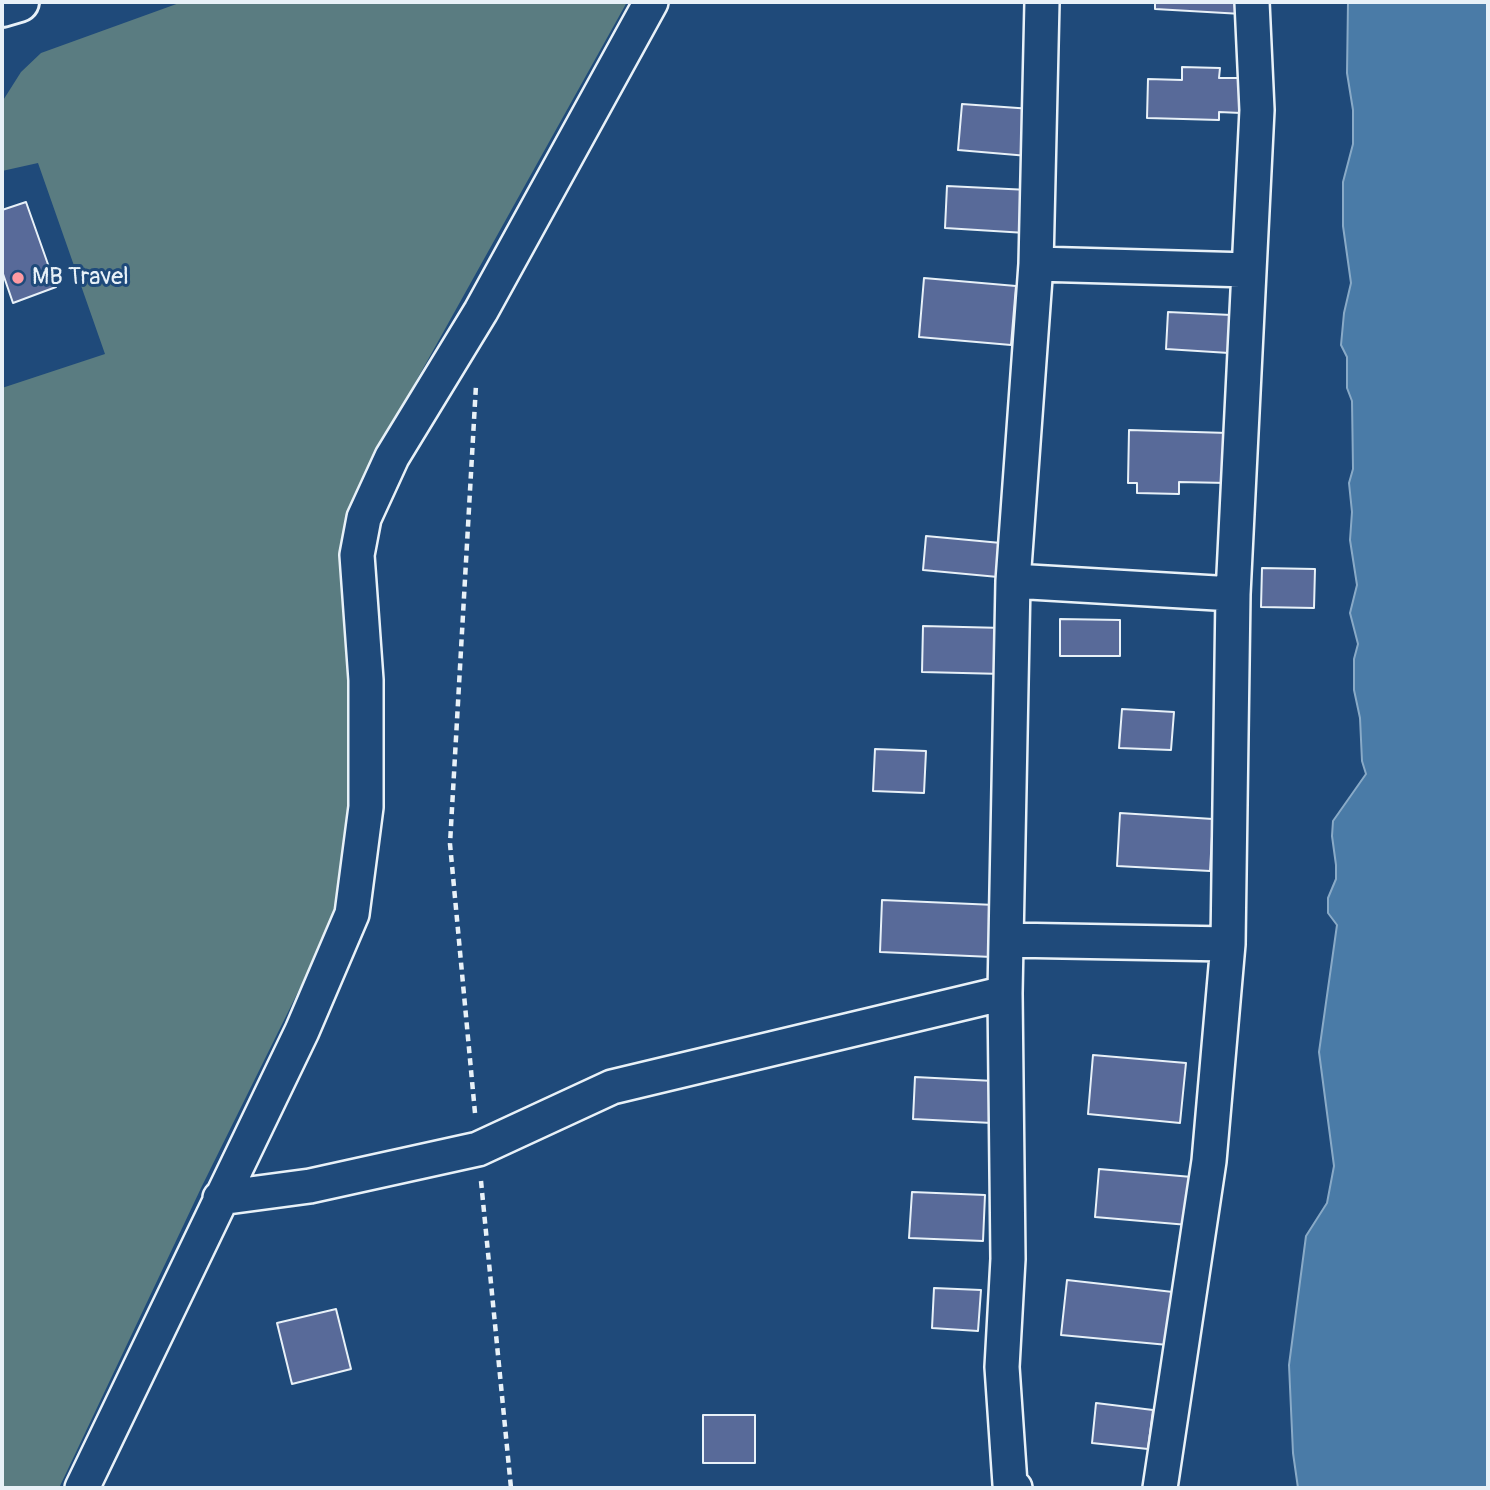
<!DOCTYPE html>
<html>
<head>
<meta charset="utf-8">
<style>
	body { margin:0 }
	#map { position:relative; width:1490px; height:1490px; overflow:hidden; background:#1f4a7a; font-family:Pangolin,sans-serif }
	canvas { display:block }
	.frame { position:absolute; inset:0; border:4px solid #e8f1f8; pointer-events:none }
</style>
</head>
<body>
<div id="map">
<canvas width="1490" height="1490"></canvas>
<div class="frame"></div>
</div>
<script>
const context = document.querySelector('canvas').getContext('2d');
context.lineJoin = 'round';
function fill(path, color) {
  context.fillStyle = color;
  context.fill(path, 'evenodd');
}
function trace(path, color, width, dash) {
  context.strokeStyle = color;
  context.lineWidth = width;
  context.lineCap = dash ? 'butt' : 'round';
  context.setLineDash(dash || []);
  context.stroke(path);
}
function drawText(font, color, halo, rows, align = 'center') {
  context.font = font + ' Pangolin,sans-serif';
  context.lineWidth = 6;
  context.setLineDash([]);
  context.textBaseline = 'middle';
  context.strokeStyle = halo;
  context.fillStyle = color;
  for (const [text, x, y, turn = 0] of rows) {
    context.save();
    context.translate(x, y);
    context.rotate((+turn || 0) * Math.PI / 180);
    context.textAlign = isNaN(turn) ? turn : align;
    if (halo) context.strokeText(text, 0, 0);
    context.fillText(text, 0, 0);
    context.restore();
  }
}
const green = new Path2D(`
	M182 2H627L376 453 355 812 335 917 202 1186 59 1488H2V388L105 354 38 163 2 171V102L21 72 41 53Z`);
const water = new Path2D(`
	M1348 2H1488V1488H1298L1293 1453 1289 1365 1306 1236 1327 1203 1334 1166 1319 1052 1337 925 1328 913V898L1336 879V865L1332 836 1333 821 1366 774 1362 761 1360 718 1354 690V659L1358 644 1350 613 1357 585 1350 540 1352 512 1349 483 1353 469 1352 401 1347 388V357L1341 345 1344 313 1351 283 1343 226V182L1353 144V110L1347 73Z`);
const building = new Path2D(`
	M1155 2H1243L1242 14 1155 9Z
	M1182 67 1220 68 1219 78H1241V113L1219 112V120L1147 118 1148 79 1182 80Z
	M962 104 1032 109 1028 156 958 150Z
	M947 186 1029 190 1026 233 945 228Z
	M26 202 56 287 13 303 2 271V210Z
	M924 278 1016 286 1011 345 919 337Z
	M1168 312 1231 315 1229 353 1166 349Z
	M1129 430 1228 433 1227 483 1179 482V494L1137 493V483H1128Z
	M926 536 1001 543 998 577 923 570Z
	M1262 568 1315 569 1314 608 1261 607Z
	M1060 619 1120 620V656H1060Z
	M923 626 1004 628 1003 674 922 672Z
	M1122 709 1174 712 1171 750 1119 748Z
	M875 749 926 751 924 793 873 791Z
	M1120 813 1213 819 1210 871 1117 866Z
	M882 900 995 905 992 957 880 952Z
	M1093 1055 1186 1063 1180 1123 1088 1114Z
	M915 1077 994 1081 992 1123 913 1119Z
	M1099 1169 1192 1177 1188 1225 1095 1217Z
	M912 1192 985 1195 983 1241 909 1238Z
	M1067 1280 1173 1292 1168 1345 1061 1335Z
	M934 1288 981 1290 978 1331 932 1328Z
	M336 1309 351 1369 292 1384 277 1323Z
	M1096 1403 1153 1410 1148 1449 1092 1443Z
	M703 1415H755V1463H703Z`);
const path = new Path2D(`
	M475 1113 450 844 476 385
	M481 1181 511 1488`);
const minor = new Path2D(`
	M1036 264 1249 270
	M1013 581 1233 594
	M1008 940 1228 944
	M220 1198 310 1186 478 1149 612 1087 1005 993
	M82 1488 302 1031 352 914 366 807V680L357 555 364 518 392 457 481 311 651 2
	M1015 1488 1010 1484 1002 1367 1008 1259 1005 993 1013 581 1036 264 1042 2
	M1160 1488 1209 1161 1228 944 1233 594 1257 110 1252 2`);
const major = new Path2D(`
	M2 7 19 2`);
const markers = [
	[18,278,7,"#ff9aa2"]
];
const poiNames = [
	["MB Travel",32,278]
];
fill(green, '#5a7c81');
fill(water, '#4a7ba7');
trace(water, '#89aac7', 2);
fill(building, '#586a99');
trace(building, '#e8f1f8', 2);
trace(minor, '#e8f1f8', 38);
trace(major, '#e8f1f8', 44);
trace(path, '#e8f1f8', 4.5, [7, 5]);
trace(minor, '#1f4a7a', 33);
trace(major, '#1f4a7a', 38);
for (const [x, y, r, color] of markers) {
  const dot = new Path2D();
  dot.arc(x, y, r, 0, 2 * Math.PI);
  context.fillStyle = color;
  context.fill(dot);
  trace(dot, '#1f4a7a', 2.5);
}
drawText('24px', '#e8f1f8', '#1f4a7a', poiNames, 'left');
</script>
</body>
</html>
